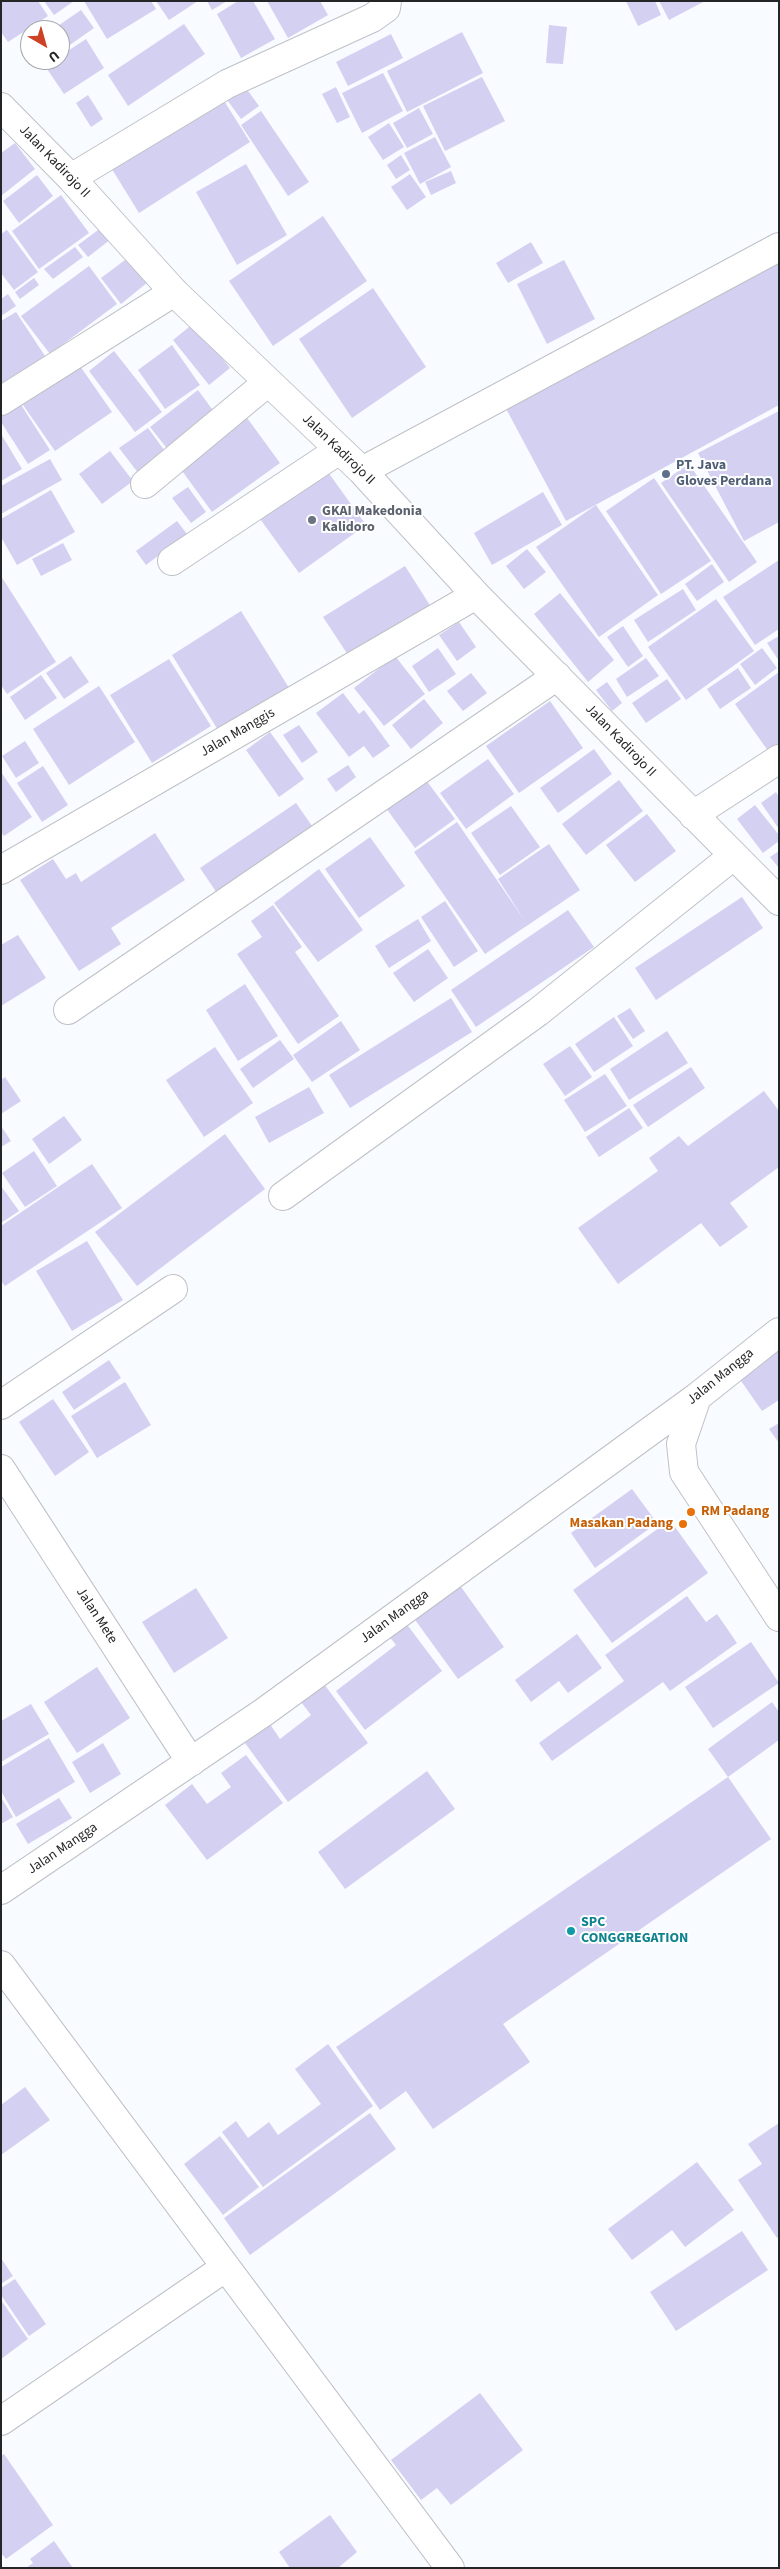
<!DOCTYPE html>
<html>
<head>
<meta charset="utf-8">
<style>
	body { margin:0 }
	#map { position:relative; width:780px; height:2569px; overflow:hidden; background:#f8fbff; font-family:"Source Sans 3",sans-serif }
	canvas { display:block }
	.frame { position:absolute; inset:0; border:2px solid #242527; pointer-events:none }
	.north { position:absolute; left:20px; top:20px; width:50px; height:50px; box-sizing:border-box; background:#fff; border:1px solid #a7a8a9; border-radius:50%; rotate:142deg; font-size:14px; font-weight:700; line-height:20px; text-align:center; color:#242527 }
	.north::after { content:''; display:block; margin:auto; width:18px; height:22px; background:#cd4225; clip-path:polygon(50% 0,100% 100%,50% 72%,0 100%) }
</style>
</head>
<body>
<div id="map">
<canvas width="780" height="2569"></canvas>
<div class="frame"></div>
<div class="north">U</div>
</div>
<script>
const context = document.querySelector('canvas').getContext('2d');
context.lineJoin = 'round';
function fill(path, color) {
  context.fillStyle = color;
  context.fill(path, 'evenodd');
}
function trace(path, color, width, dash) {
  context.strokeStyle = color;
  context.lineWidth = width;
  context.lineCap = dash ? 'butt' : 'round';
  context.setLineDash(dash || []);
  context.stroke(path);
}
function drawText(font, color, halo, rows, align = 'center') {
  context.font = font + ' "Source Sans 3",sans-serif';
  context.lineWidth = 4;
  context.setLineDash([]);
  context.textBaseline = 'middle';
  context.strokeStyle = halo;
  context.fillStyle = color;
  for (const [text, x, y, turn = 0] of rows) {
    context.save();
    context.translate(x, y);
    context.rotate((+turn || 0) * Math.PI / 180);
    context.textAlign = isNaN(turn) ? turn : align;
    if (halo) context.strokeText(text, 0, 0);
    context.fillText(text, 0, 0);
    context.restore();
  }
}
const building = new Path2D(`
	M1 1H38L48 16 8 42 1 32Z
	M44 1H74L54 15Z
	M84 1H151L156 9 107 39Z
	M156 1H198L169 20Z
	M207 1H227L212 10Z
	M238 1H253L275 39 241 58 217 14Z
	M267 1H320L328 15 288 38Z
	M626 1H655L661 15 638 26Z
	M659 1H705L669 20Z
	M81 10 94 28 60 52V30H52Z
	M184 24 205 54 128 106 108 75Z
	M549 25 567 27 563 64 546 63Z
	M462 32 483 73 407 112 387 71Z
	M391 34 403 58 348 86 336 62Z
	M86 39 104 68 64 94 45 66 53 60H60V56Z
	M32 60H48L37 68Z
	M383 73 403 111 362 133 342 93Z
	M482 77 505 121 445 151 423 106Z
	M243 84 259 106 241 119 225 97Z
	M336 87 350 117 337 123 322 94Z
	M88 95 103 119 91 127 76 103Z
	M221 96 250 142 139 213 110 166Z
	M419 108 433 134 407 148 393 123Z
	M261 111 309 182 288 196 241 125Z
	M389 123 404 147 383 160 368 137Z
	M435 137 451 167 420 184 404 153Z
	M15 143 35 169 1 196V153Z
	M401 155 410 170 396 179 387 165Z
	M246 164 287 235 237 265 196 192Z
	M451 171 456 183 431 195 425 182Z
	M410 174 426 197 407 210 391 187Z
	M37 175 53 196 19 223 3 201Z
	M61 195 89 233 39 269 12 231Z
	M323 216 367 281 273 346 229 281Z
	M102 227 111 239 88 257 78 245Z
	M7 230 38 272 14 290 1 273V234Z
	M531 242 543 263 508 283 496 263Z
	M75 247 83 257 53 279 44 269Z
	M779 254V405L566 521 503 403Z
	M129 257 148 282 121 304 101 278Z
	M564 260 595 319 547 344 517 284Z
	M89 266 117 304 50 354 21 316Z
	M34 278 39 285 20 299 15 292Z
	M373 288 426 367 352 418 299 339Z
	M8 294 16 306 1 316V299Z
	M16 312 45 356 1 385V321Z
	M194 323 230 368 209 385 173 340Z
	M172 345 200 385 165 409 138 370Z
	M114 351 162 412 135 432 89 371Z
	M80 366 112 412 55 451 23 405Z
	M198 390 220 420 173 456 150 427Z
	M18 400 50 450 28 464 1 422V411Z
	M779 411V522L744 541 698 453Z
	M245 415 280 463 212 512 177 464Z
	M148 428 170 458 142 478 119 448Z
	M1 434 22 469 1 481Z
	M110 451 133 481 102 504 79 474Z
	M50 459 62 480 1 514V486Z
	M689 464 757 562 729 582 661 483Z
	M325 468 366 525 299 573 258 516Z
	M654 478 711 561 661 594 606 511Z
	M188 487 206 512 191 523 172 498Z
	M51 490 75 532 17 565 1 537V519Z
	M543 492 562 525 492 565 474 533Z
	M596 505 658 595 599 637 536 547Z
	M177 521 187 534 146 565 136 551Z
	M63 543 72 560 41 576 32 559Z
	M527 549 546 572 524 589 506 566Z
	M779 560V629L755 645 723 597Z
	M712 564 724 582 697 601 685 584Z
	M405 566 433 610 352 661 323 617Z
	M1 576 56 662 7 694 1 685Z
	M683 589 696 610 648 642 634 620Z
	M560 593 614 660 588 682 534 614Z
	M716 599 754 651 686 700 648 647Z
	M241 611 291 691 221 735 172 655Z
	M459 622 476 647 457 661 439 635Z
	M623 626 643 656 628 667 607 637Z
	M779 636V661L767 643Z
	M438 648 456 674 429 692 412 666Z
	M762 648 777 668 755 685 740 664Z
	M71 656 89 682 64 699 46 673Z
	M395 656 425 694 384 726 354 688Z
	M646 658 659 676 627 697 616 679Z
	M169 659 211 726 152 763 110 695Z
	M738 668 751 688 720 709 707 689Z
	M779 672V754L773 758 735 704Z
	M471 673 487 693 463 711 447 691Z
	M41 675 57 698 25 720 10 697Z
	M667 679 681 699 646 723 632 703Z
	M607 682 622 703 612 711 596 690Z
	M99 686 135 742 69 785 33 729Z
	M343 693 359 714 364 710 390 746 373 758 364 746 349 757 316 713Z
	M424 699 443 723 411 749 392 725Z
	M550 701 583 748 519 793 486 746Z
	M299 725 318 752 302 763 283 735Z
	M270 732 304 779 279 797 246 750Z
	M25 741 39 763 16 778 2 756Z
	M594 749 612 774 558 813 540 788Z
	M488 759 514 794 466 829 440 793Z
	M348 765 356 777 336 792 327 779Z
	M43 766 68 805 42 822 17 783Z
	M1 772 32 817 4 836 1 832Z
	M426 780 455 819 415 848 386 808Z
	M619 780 643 811 586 855 562 824Z
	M776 792 779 797V829L761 803Z
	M296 803 317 833 221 899 200 868Z
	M755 805 779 835V841L763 853 737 819Z
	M511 806 540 847 500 875 471 833Z
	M647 814 676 851 635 882 606 845Z
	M457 822 525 921 498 879 549 844 580 890 485 954 414 852Z
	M155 833 185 880 111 928 121 944 79 971 20 880 53 859 66 879 76 873 81 882Z
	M370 837 405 886 359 918 325 869Z
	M779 851V868L770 857Z
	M319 869 363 930 318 962 274 903Z
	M742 897 763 928 656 1000 635 968Z
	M445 901 478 951 454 967 421 917Z
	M273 905 302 947 295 952 339 1016 298 1044 237 954 262 937 251 921Z
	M568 910 594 947 476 1027 451 990Z
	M418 919 431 941 389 968 375 946Z
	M18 935 46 978 1 1006V945Z
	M428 949 448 978 414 1002 393 973Z
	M245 984 278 1036 238 1061 206 1010Z
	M451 998 472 1032 350 1108 329 1075Z
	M630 1008 645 1031 633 1039 617 1016Z
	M614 1017 633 1046 594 1072 575 1044Z
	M341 1021 360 1050 312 1082 293 1055Z
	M667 1031 688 1063 629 1100 610 1069Z
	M280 1040 294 1059 253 1088 240 1069Z
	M570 1046 592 1077 565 1096 543 1064Z
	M215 1047 253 1103 204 1137 166 1080Z
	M691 1067 705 1088 648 1127 633 1105Z
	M605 1074 627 1106 585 1132 564 1100Z
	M5 1077 21 1101 1 1114V1080Z
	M309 1087 324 1113 269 1143 255 1117Z
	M764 1091 779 1111V1167L730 1203 748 1227 720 1247 701 1223 618 1284 578 1228 658 1171 649 1158 679 1136 688 1146Z
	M629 1108 643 1128 599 1157 586 1137Z
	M64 1116 82 1140 49 1164 32 1139Z
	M1 1126 11 1141 1 1147Z
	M225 1134 265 1189 137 1286 95 1232Z
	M34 1151 57 1186 25 1207 2 1173Z
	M92 1164 122 1208 5 1286 1 1281V1226Z
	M1 1186 19 1211 1 1223Z
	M87 1241 123 1300 72 1331 36 1271Z
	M779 1350V1400L762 1411 739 1378Z
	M109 1360 121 1378 74 1410 62 1392Z
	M125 1382 151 1425 97 1458 71 1416Z
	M53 1399 89 1452 55 1476 19 1422Z
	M779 1423V1443L769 1429Z
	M632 1489 657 1523 595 1568 571 1533Z
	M670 1520 708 1573 612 1643 573 1590Z
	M459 1584 504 1647 458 1679 413 1617Z
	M196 1588 228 1638 174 1673 142 1622Z
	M687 1596 706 1622 717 1614 737 1643 670 1691 663 1682 552 1761 539 1743 624 1681 605 1655Z
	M405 1622 442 1671 365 1730 336 1691 396 1645 388 1635Z
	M577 1634 602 1668 568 1693 559 1681 531 1702 515 1680Z
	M751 1642 779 1683 713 1728 685 1687Z
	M97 1667 130 1718 77 1753 44 1702Z
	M321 1680 368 1743 288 1802 245 1743 270 1724 280 1739 311 1715 298 1698Z
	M772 1702 779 1712V1740L728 1777 771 1839 503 2024 530 2062 433 2129 406 2091 380 2110 336 2047 728 1777 708 1749Z
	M31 1704 49 1734 1 1762V1721Z
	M49 1738 75 1782 16 1817 1 1791V1767Z
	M103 1743 121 1774 90 1793 72 1762Z
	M246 1755 283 1803 207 1860 165 1805 192 1784 207 1804 231 1787 221 1773Z
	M427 1771 455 1809 345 1889 318 1852Z
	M1 1797 13 1817 1 1824Z
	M59 1798 72 1818 28 1844 16 1824Z
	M328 2044 373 2106 263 2187 222 2132 236 2121 248 2138 269 2122 278 2135 321 2104 295 2069Z
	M25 2087 50 2120 1 2155V2105Z
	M370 2113 396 2149 250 2255 224 2218Z
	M779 2123V2237L777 2238 738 2180 762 2164 748 2144Z
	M220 2136 259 2187 223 2215 184 2164Z
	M697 2162 734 2210 685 2247 672 2230 632 2260 608 2229Z
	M742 2231 768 2270 676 2331 650 2292Z
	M1 2258 13 2276 1 2284Z
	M15 2279 46 2324 29 2336 1 2295V2288Z
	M1 2300 28 2339 1 2359Z
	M480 2393 523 2450 451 2505 437 2488 421 2500 391 2460Z
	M4 2454 53 2525 6 2559 1 2553V2456Z
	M330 2515 357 2552 338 2568H290L279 2552Z
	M54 2541 73 2568H26L33 2563 30 2559Z`);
const minor = new Path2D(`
	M1 107 71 178 174 292 362 471 476 595 779 901
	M71 178 227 84 372 18 386 8 387 1
	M1 401 174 292
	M362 471 779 247
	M145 484 268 382
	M172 561 339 450
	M693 815 779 759
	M1 870 476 595
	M68 1010 557 676
	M283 1196 538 1012 733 856
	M697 1397 681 1444 684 1472 779 1617
	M1 1405 173 1289
	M1 1469 191 1762
	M1 1890 264 1712 697 1397 779 1332
	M1 1965 450 2568
	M1 2421 226 2267`);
const markers = [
	[666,474,5,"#5c6f8a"],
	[312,520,5,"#6b7280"],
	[691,1512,5,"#e8710a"],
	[683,1524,5,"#e8710a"],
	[571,1931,5,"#0f9aa8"]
];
const streetNames = [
	["Jalan Kadirojo II",54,162,46],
	["Jalan Kadirojo II",338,450,44],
	["Jalan Manggis",238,733,-30],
	["Jalan Kadirojo II",620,741,46],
	["Jalan Mangga",721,1377,-39],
	["Jalan Mete",96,1616,57],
	["Jalan Mangga",395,1617,-36],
	["Jalan Mangga",63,1849,-34]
];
const serviceNames = [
	["PT. Java",676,466],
	["Gloves Perdana",676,482]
];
const worshipNames = [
	["GKAI Makedonia",322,512],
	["Kalidoro",322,528]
];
const foodNames = [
	["RM Padang",701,1512],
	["Masakan Padang",673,1524,"right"]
];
const cultureNames = [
	["SPC",581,1923],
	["CONGGREGATION",581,1939]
];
fill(building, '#d4d0f2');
trace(minor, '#bfc1c6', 30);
trace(minor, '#fff', 28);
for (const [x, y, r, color] of markers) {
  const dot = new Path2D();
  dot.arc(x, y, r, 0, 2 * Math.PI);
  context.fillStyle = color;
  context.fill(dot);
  trace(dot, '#fff', 2);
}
drawText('14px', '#242527', '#fff', streetNames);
drawText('bold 14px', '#4e5e75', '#fff', serviceNames, 'left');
drawText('bold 14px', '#5b616d', '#fff', worshipNames, 'left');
drawText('bold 14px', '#c56008', '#fff', foodNames, 'left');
drawText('bold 14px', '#0d838f', '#fff', cultureNames, 'left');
</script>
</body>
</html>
